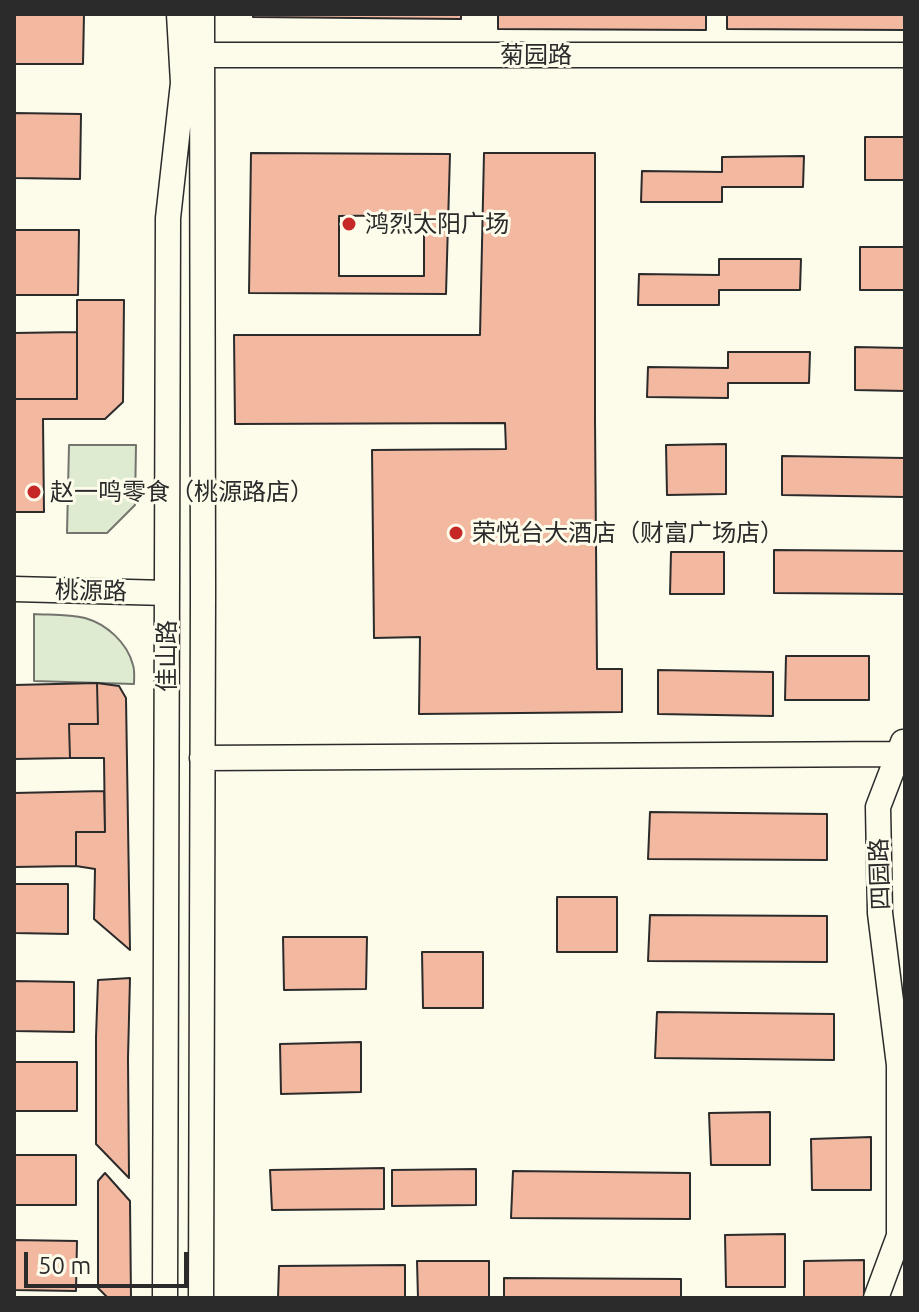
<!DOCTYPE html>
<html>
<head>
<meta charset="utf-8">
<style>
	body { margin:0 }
	#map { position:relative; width:919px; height:1312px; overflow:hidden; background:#fdfbea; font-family:Ubuntu,sans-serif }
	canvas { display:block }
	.frame { position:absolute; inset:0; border:16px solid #2b2b2b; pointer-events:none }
	.scale { position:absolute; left:24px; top:1252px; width:164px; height:36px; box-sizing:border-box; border:4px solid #2b2b2b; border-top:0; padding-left:10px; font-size:24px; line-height:28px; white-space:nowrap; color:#2b2b2b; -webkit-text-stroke:6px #fdfbea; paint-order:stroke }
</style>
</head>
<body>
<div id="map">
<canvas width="919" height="1312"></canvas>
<div class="frame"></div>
<div class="scale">50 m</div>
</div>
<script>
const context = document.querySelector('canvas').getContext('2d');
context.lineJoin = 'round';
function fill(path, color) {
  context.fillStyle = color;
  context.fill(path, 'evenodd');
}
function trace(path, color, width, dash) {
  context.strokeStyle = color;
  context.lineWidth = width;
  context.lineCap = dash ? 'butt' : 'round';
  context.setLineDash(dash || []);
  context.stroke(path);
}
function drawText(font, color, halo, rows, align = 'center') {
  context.font = font + ' Ubuntu,"Noto Sans SC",sans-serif';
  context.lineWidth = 6;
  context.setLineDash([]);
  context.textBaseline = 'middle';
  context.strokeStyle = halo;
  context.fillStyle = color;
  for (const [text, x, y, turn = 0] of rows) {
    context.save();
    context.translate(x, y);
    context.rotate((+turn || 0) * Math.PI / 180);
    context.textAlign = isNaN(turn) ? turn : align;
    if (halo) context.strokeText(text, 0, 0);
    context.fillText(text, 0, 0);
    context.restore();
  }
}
const green = new Path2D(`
	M69 445H136L135 505 107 533H67Z
	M34 614C50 615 69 614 85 618 106 624 127 642 133 665 135 671 134 678 134 684L34 681Z`);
const building = new Path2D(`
	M14 14H84L83 64H14Z
	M253 14H461V19L253 17Z
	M498 14H706V30L498 29Z
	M727 14H905V30L727 29Z
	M14 113 81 114 80 179 14 178Z
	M865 137H905V180H865Z
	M251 153 450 154 446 294 249 293Z
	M484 153H595V419L597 669H622V712L419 714 420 637 374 638 372 450 506 449 505 423 235 424 234 335H480Z
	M804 156 803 187H722V202H641L642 171 722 172V157Z
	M424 215V276H339V216Z
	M14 230H79L78 295H14Z
	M860 247H905V290H860Z
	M719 259H801L800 290H719V305H638L639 274 719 275Z
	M77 300H124L123 402 105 419H43L44 512H14V399H77Z
	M77 332V399H14V333Z
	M855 347 905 348V391L855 390Z
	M728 352H810L809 383H728V398L647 397 648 367 728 368Z
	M726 444V494L667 495 666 445Z
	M782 456 905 458V497L782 495Z
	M774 550 905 551V594L774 593Z
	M671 552H724V594H670Z
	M786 656H869V700H785Z
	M658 670 773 672V716L658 714Z
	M97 683 98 724H69L70 758 14 759V685Z
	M97 683 119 686 126 698 130 950 94 919 95 869 76 866V832H105L104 758H70L69 724H98Z
	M104 791 105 832H76V866L14 867V793Z
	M650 812 827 814V860L648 859Z
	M14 884H68V934L14 933Z
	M557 897H617V952H557Z
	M650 915 827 916V962L648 961Z
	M283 937H367L366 989 284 990Z
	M422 952H483V1008H423Z
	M130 978 128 1058 129 1178 96 1144V1037L98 980Z
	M14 981 74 982V1032L14 1031Z
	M657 1012 834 1014V1060L655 1058Z
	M361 1042V1092L281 1094 280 1044Z
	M14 1062H77V1111H14Z
	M770 1112V1165H711L709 1113Z
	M871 1137V1190H812L811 1139Z
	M14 1155H76V1205H14Z
	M384 1168V1209L272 1210 270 1170Z
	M476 1169V1205L392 1206V1170Z
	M513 1171 690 1173V1219L511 1218Z
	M105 1173 130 1201 131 1298H108L98 1288V1181Z
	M785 1234V1287H726L725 1235Z
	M14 1240 77 1241 76 1291 14 1290Z
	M864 1260V1298H804V1261Z
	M417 1261H489V1298H418Z
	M405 1265V1298H278L279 1266Z
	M504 1278 681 1279V1298H504Z`);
const minor = new Path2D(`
	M194 67 202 55H905
	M14 589 167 593
	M202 758 899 754
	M165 1298 168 218 183 83 179 14
	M201 1298 203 593 202 14
	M876 1298 899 1236V1065L880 913 878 807 903 742`);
const markers = [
	[349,224,8,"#c62828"],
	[34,492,8,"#c62828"],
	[456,533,8,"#c62828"]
];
const streetNames = [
	["菊园路",536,55],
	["桃源路",91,591,1],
	["佳山路",167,656,-90],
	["四园路",880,874,-92]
];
const poiNames = [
	["鸿烈太阳广场",365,224],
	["赵一鸣零食（桃源路店）",50,492],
	["荣悦台大酒店（财富广场店）",472,533]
];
fill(green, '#deebd1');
trace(green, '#74746e', 2);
fill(building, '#f2b8a0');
trace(building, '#2b2b2b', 2);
trace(minor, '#2b2b2b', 27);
trace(minor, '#fdfbea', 24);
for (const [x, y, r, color] of markers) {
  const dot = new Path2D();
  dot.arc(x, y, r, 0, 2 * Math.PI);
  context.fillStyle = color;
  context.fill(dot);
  trace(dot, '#fdfbea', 3);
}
drawText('24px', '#2b2b2b', '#fdfbea', streetNames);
drawText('24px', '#2b2b2b', '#fdfbea', poiNames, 'left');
</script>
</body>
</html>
